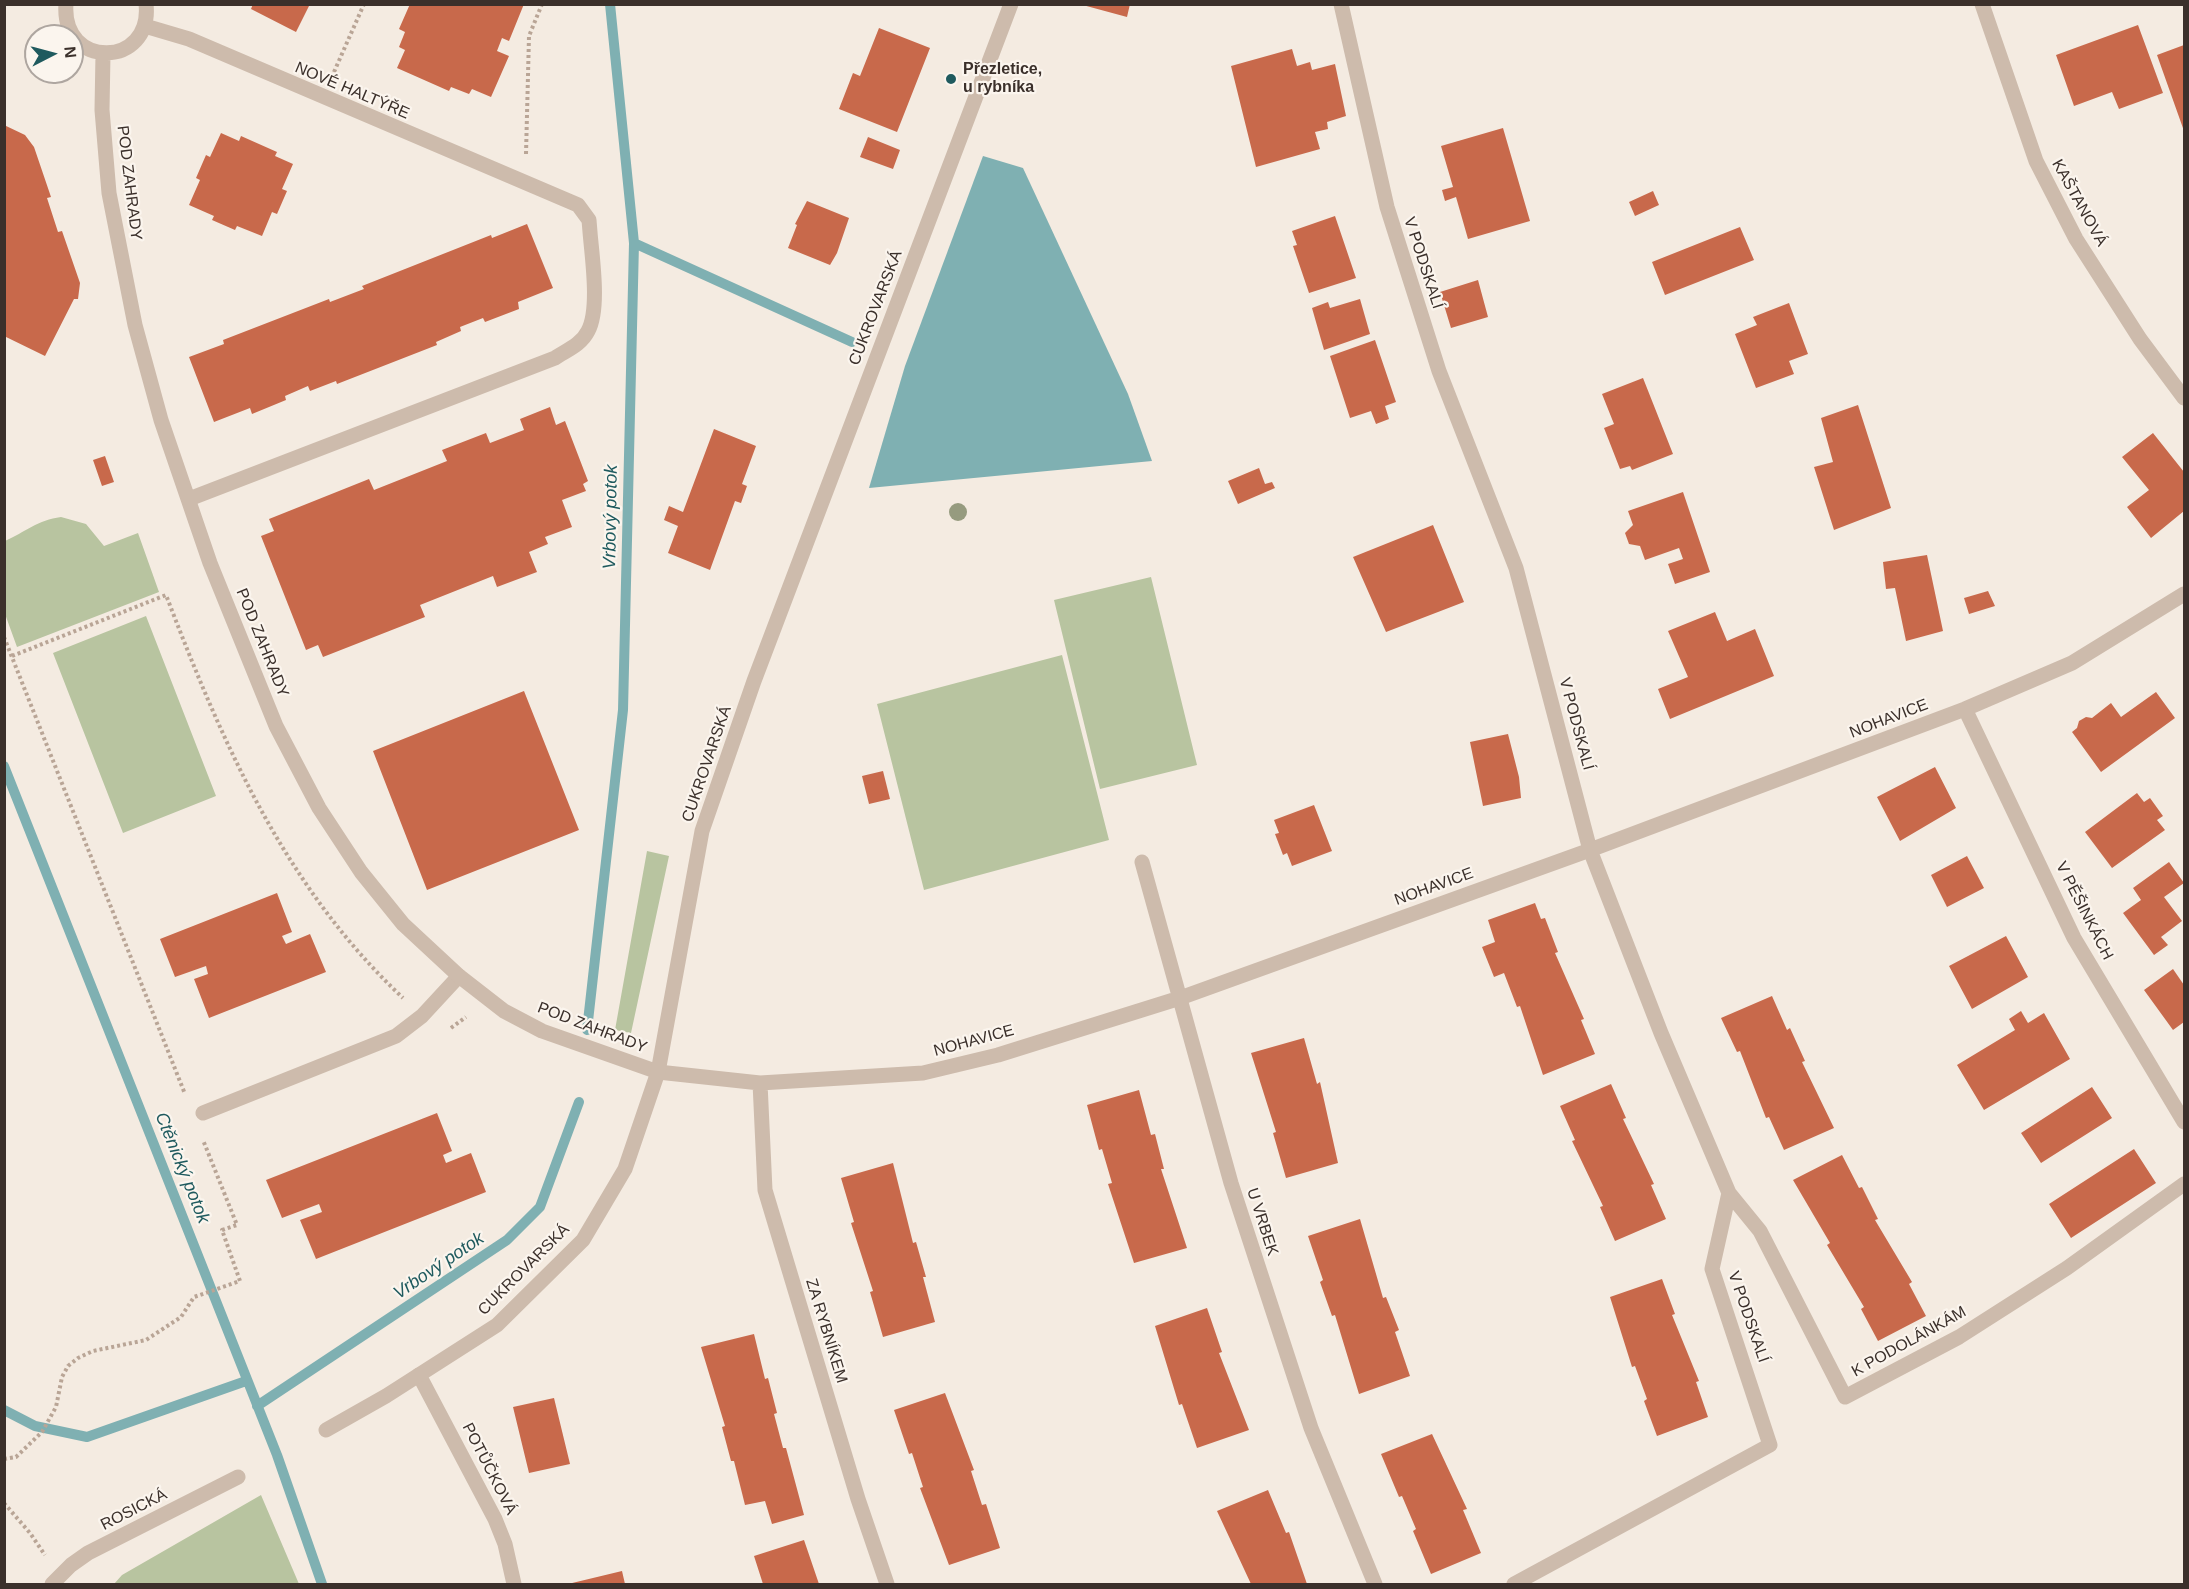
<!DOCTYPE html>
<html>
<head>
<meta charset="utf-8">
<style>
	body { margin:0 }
	#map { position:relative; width:2189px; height:1589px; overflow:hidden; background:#f4ebe1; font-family:Helvetica,sans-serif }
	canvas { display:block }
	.frame { position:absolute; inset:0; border:6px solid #3b302b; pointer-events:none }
	.north { position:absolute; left:24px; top:24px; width:60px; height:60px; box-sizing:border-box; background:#fbf5ee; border:2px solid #aea6a0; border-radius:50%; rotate:84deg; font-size:16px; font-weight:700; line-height:24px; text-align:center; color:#3b302b }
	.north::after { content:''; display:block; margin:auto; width:21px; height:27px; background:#1f5a5e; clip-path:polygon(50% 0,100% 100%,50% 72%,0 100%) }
</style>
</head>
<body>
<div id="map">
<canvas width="2189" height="1589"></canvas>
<div class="frame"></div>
<div class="north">N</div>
</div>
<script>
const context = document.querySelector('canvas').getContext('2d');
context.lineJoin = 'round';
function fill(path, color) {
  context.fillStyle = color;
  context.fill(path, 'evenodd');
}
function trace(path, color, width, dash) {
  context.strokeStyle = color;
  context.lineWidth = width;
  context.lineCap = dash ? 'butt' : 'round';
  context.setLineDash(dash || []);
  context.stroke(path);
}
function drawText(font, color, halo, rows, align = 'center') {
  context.font = font + ' Helvetica,sans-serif';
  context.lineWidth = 4.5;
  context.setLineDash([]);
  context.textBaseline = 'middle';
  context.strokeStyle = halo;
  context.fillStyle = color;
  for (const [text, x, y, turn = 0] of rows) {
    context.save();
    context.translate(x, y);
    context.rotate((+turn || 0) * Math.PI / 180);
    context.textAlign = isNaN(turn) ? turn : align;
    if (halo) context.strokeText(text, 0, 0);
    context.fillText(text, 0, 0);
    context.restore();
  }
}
const green = new Path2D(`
	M61 517 86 524 104 546 138 533 159 592 17 647 5 614V541C25 532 38 520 61 517Z
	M1151 577 1197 765 1100 789 1054 600Z
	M146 616 216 796 123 833 53 653Z
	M1062 655 1109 840 924 890 877 704Z
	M647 851 669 856 631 1033 615 1030Z
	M261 1495 299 1584H114L122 1575Z`);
const water = new Path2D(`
	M983 156 1023 168 1128 394 1152 461 869 488 905 366Z`);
const stream = new Path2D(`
	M634 243 852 342
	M4 766 277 1455 322 1584
	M587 1030 623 710 634 243 610 4
	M257 1406 507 1240 540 1207 579 1102
	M4 1410 35 1426 87 1437 246 1381`);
const building = new Path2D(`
	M253 4H310L296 32 251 9Z
	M410 4H524L509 41 502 38 497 51 509 56 491 97 472 89 469 94 451 87 449 91 397 68 405 50 399 47 405 32 399 29Z
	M1079 4H1130L1127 17Z
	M2138 25 2163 93 2119 109 2112 92 2074 106 2056 55Z
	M879 28 930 48 897 132 839 109 853 73 860 76Z
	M2184 45V131L2157 55Z
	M1292 49 1297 66 1310 62 1312 70 1335 64 1346 116 1327 122 1328 129 1315 132 1320 149 1256 167 1231 66Z
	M4 125 25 135 34 147 51 197 47 198 58 232 62 231 80 283 78 299H74L45 356 4 336Z
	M1503 128 1530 221 1468 239 1456 197 1445 201 1442 190 1453 187 1441 146Z
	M221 133 239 141 241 136 277 152 275 156 293 164 282 189 287 191 277 214 272 212 262 236 237 226 235 230 212 220 214 216 189 205 200 180 196 178 206 155 210 157Z
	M868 137 900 150 893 169 860 157Z
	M1653 191 1659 205 1635 216 1629 202Z
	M807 201 849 218 837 253 830 265 788 248 797 225 795 224Z
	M1335 216 1356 278 1309 293 1293 246 1297 245 1292 231Z
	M527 224 553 288 518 302 519 309 485 322 483 318 460 327 461 331 436 342 437 345 337 384 336 381 310 391 308 386 285 396 286 400 252 414 250 408 214 422 189 357 224 344 223 340 329 299 330 302 364 289 362 286 491 235 492 238Z
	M1740 227 1754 260 1665 295 1652 262Z
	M1478 280 1488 317 1451 328 1440 292Z
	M1360 299 1370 334 1324 350 1312 308 1328 302 1330 308Z
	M1789 303 1808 354 1789 361 1794 374 1756 388 1735 334 1757 325 1753 317Z
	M1375 340 1396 402 1385 406 1389 419 1376 424 1371 411 1350 418 1330 356Z
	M1643 378 1673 454 1632 470 1630 466 1620 469 1604 428 1614 424 1602 394Z
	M1858 405 1891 508 1834 530 1814 467 1833 462 1821 418Z
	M550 407 556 425 565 421 588 481 583 484 586 491 562 500 572 527 545 537 548 544 529 552 537 572 497 587 493 576 420 605 425 617 323 657 318 645 306 650 261 536 274 531 269 519 369 479 374 490 447 461 442 450 486 433 490 443 524 430 520 419Z
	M714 429 756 446 742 484 747 486 741 503 735 501 710 570 668 553 678 526 664 520 669 506 683 512Z
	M2153 433 2184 472V511L2151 538 2127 507 2149 490 2122 457Z
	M105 456 114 482 102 486 93 460Z
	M1259 468 1265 484 1272 482 1275 488 1238 504 1228 481Z
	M1683 492 1710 572 1675 584 1668 564 1683 559 1679 548 1645 560 1640 546 1629 544 1625 533 1633 525 1628 511Z
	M1433 525 1464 602 1386 632 1353 557Z
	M1927 555 1943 631 1906 641 1895 588 1886 589 1883 562Z
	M1988 591 1995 606 1969 614 1964 598Z
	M1715 612 1727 641 1755 629 1774 676 1670 719 1658 689 1688 677 1668 631Z
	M524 691 579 830 427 890 373 751Z
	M2156 692 2175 718 2101 772 2072 732 2077 728 2079 721 2086 717 2092 718 2111 703 2121 717Z
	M1508 734 1519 777 1521 798 1483 806 1470 742Z
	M1935 767 1956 808 1900 841 1877 797Z
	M883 771 890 799 869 804 862 776Z
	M2137 793 2144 802 2150 798 2163 816 2157 820 2165 830 2112 868 2085 832Z
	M1314 805 1332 851 1292 866 1287 853 1283 855 1275 834 1279 833 1274 820Z
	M1967 856 1984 888 1947 907 1931 875Z
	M2169 862 2184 883 2164 897 2182 921 2161 937 2168 945 2154 955 2123 913 2141 900 2133 888Z
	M277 893 292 932 282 936 286 944 310 934 326 972 209 1018 194 979 208 974 206 966 175 977 160 939Z
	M1535 903 1541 919 1545 918 1558 952 1555 953 1584 1019 1581 1020 1595 1054 1543 1075 1520 1006 1517 1007 1504 973 1494 977 1482 947 1495 942 1488 920Z
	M2006 936 2028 977 1972 1009 1949 966Z
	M2173 969 2184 985V1022L2173 1030 2144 990Z
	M1772 996 1787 1030 1790 1028 1805 1061 1802 1062 1834 1128 1784 1150 1769 1117 1766 1118 1740 1051 1737 1052 1721 1018Z
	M2021 1011 2028 1023 2044 1013 2070 1059 1984 1110 1957 1065 2015 1030 2009 1019Z
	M1304 1038 1317 1084 1320 1082 1338 1163 1286 1178 1273 1133 1276 1132 1251 1053Z
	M1611 1084 1626 1118 1623 1119 1654 1184 1651 1185 1666 1219 1615 1241 1600 1207 1603 1206 1572 1141 1575 1140 1560 1106Z
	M2092 1087 2112 1118 2041 1163 2021 1133Z
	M1139 1090 1151 1135 1155 1134 1164 1169H1161L1187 1248 1134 1263 1108 1184 1112 1183 1102 1149 1099 1150 1087 1105Z
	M437 1113 452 1151 443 1155 446 1163 471 1153 486 1192 316 1259 300 1220 322 1212 319 1204 282 1218 266 1180Z
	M2134 1149 2156 1183 2071 1238 2049 1204Z
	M1842 1155 1859 1188 1862 1187 1878 1219 1875 1220 1912 1282 1909 1284 1926 1316 1878 1341 1861 1309 1864 1307 1827 1245 1830 1243 1793 1180Z
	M893 1163 913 1243 916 1242 926 1277H923L935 1322 883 1337 870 1292 873 1291 851 1223 854 1222 841 1178Z
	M1360 1219 1383 1298 1386 1297 1399 1330 1395 1332 1410 1376 1359 1394 1335 1315 1332 1316 1320 1282 1323 1280 1308 1236Z
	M1662 1279 1675 1314 1672 1315 1699 1381 1696 1382 1708 1417 1657 1436 1644 1401 1647 1399 1635 1366 1632 1367 1610 1297Z
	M1207 1308 1222 1352 1219 1353 1249 1430 1197 1448 1182 1404 1179 1405 1155 1326Z
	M754 1334 765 1379 768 1378 777 1413 774 1414 783 1448H786L804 1515 772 1524 765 1501 745 1505 734 1461H731L722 1427 725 1426 701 1347Z
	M945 1393 974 1470 971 1471 982 1505 986 1504 1000 1548 949 1565 920 1488 923 1487 912 1453 909 1454 894 1410Z
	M554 1398 570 1464 529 1473 513 1407Z
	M1432 1434 1467 1509 1463 1510 1481 1553 1431 1574 1413 1531 1416 1529 1402 1496 1399 1497 1381 1454Z
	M1268 1490 1286 1533 1289 1532 1307 1584H1251L1217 1511Z
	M804 1540 819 1584H763L754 1556Z
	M622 1571 625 1584H568Z`);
const path = new Path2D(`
	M334 72 364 4
	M526 154 529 36 542 4
	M4 637 185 1094
	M12 656 166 595C223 744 284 886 403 998
	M451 1028 466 1017
	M4 1459 16 1457 42 1432 56 1407 62 1377 68 1366 78 1358 93 1351 146 1340 181 1317 194 1297 240 1281 222 1230 237 1225 203 1140
	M4 1503 30 1533 45 1555`);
const service = new Path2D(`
	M1982 4 2036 161 2076 239 2140 339 2184 398
	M203 1113 396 1036 422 1016 459 976`);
const minor = new Path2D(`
	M66 4C61 70 153 68 146 4
	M1341 4 1387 207 1439 371 1516 568 1590 850 1661 1033 1729 1193 1712 1269 1770 1445 1514 1584
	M145 26 189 39 578 205 589 220 590 232C592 257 600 309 588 331 581 345 567 350 555 358L189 499
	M103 54 102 110 109 193 135 325 161 420 210 563 276 726 319 808 361 872 403 924 459 976 504 1011 542 1031 658 1072 760 1083 923 1073 998 1055 1180 998 1590 850 1965 709 2072 663 2184 594
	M1965 709 2074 938 2184 1122
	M1142 862 1231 1183 1311 1428 1375 1584
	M760 1083 765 1190 858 1499 887 1584
	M1729 1193 1760 1231 1845 1397 1959 1337 2067 1268 2184 1184
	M419 1375 495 1519 505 1544 514 1584`);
const tertiary = new Path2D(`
	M326 1430 386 1396 497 1325 583 1240 625 1169 658 1072 702 831 754 681 1011 4
	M52 1584 71 1565 88 1553 238 1477`);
const trees = [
	[958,512]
];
const markers = [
	[951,79,6,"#1f5a5e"]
];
const poiNames = [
	["Přezletice,",963,70],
	["u rybníka",963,88]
];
const streetNames = [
	["NOVÉ HALTÝŘE",352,91,23],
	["POD ZAHRADY",129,183,83],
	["KAŠTANOVÁ",2079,203,61],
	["V PODSKALÍ",1423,263,72],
	["CUKROVARSKÁ",876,308,-69],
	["POD ZAHRADY",262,643,68],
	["NOHAVICE",1889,719,-21],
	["V PODSKALÍ",1576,724,75],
	["CUKROVARSKÁ",707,764,-71],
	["NOHAVICE",1434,887,-20],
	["V PĚŠINKÁCH",2084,911,63],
	["POD ZAHRADY",592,1028,21],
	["NOHAVICE",974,1041,-15],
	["U VRBEK",1262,1222,72],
	["CUKROVARSKÁ",524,1270,-45],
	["V PODSKALÍ",1748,1317,71],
	["ZA RYBNÍKEM",826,1331,73],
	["K PODOLÁNKÁM",1909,1342,-29],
	["POTŮČKOVÁ",489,1469,63],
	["ROSICKÁ",134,1510,-27]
];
const waterNames = [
	["Vrbový potok",611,517,-89],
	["Ctěnický potok",182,1168,68],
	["Vrbový potok",439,1266,-34]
];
fill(green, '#b8c4a0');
fill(water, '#7fb0b2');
trace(stream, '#7fb0b2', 10);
fill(building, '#c8694b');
trace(path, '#b9a596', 4, [3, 3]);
trace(service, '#cdbbac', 15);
trace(minor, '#cdbbac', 15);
trace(tertiary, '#cdbbac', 15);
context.fillStyle = '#969b7f';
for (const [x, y] of trees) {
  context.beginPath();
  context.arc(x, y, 9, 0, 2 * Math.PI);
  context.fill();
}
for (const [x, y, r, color] of markers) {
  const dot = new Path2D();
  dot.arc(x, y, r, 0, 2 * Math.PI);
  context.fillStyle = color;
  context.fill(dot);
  trace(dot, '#fbf5ee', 2);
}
drawText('bold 16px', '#3b302b', '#fbf5ee', poiNames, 'left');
drawText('16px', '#3b302b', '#fbf5ee', streetNames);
drawText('italic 18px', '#1f5a5e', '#fbf5ee', waterNames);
</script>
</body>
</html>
